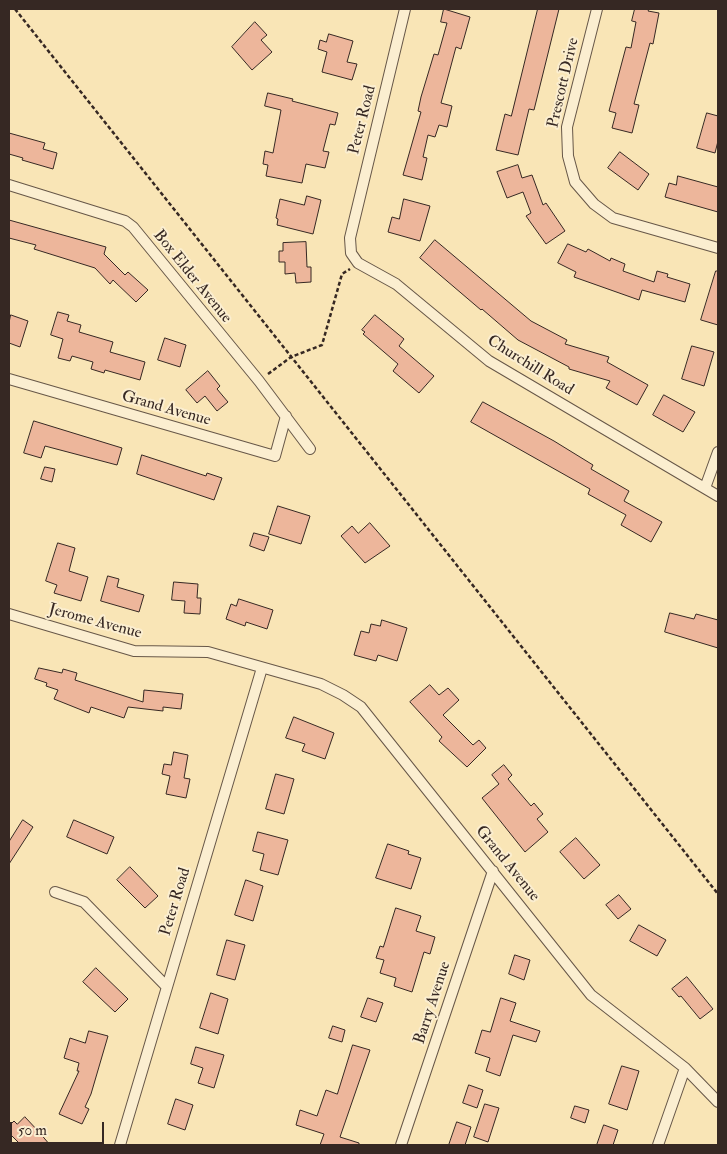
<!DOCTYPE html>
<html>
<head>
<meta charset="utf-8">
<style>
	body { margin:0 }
	#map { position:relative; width:727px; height:1154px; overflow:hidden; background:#f9e5b6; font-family:"IM FELL Double Pica",serif }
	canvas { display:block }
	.frame { position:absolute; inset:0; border:10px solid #362823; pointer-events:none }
	.scale { position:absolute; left:10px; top:1122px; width:94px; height:22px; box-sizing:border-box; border:2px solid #362823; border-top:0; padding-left:6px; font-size:15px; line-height:18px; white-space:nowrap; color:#362823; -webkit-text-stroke:4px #fbeed0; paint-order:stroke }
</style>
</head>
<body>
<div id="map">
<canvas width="727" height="1154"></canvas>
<div class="frame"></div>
<div class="scale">50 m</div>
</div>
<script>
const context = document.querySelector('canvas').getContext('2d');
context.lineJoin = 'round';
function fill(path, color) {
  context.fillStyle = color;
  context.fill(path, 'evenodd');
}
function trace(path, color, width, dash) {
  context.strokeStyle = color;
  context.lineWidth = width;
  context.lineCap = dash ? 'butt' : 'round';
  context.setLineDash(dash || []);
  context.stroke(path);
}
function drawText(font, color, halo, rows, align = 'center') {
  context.font = font + ' "IM FELL Double Pica",serif';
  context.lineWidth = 4;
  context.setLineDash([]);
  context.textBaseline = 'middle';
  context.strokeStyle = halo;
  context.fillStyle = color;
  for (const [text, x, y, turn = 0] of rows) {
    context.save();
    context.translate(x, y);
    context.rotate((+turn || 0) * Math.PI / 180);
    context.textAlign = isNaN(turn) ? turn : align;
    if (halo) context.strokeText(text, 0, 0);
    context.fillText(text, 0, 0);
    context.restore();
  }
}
const building = new Path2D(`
	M444 9 470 17 461 49 456 47 441 103 452 106 447 127 439 125 435 137 428 135 423 157 427 158 422 180 403 175 421 112 418 111 421 97 434 54 438 55 447 23 441 22Z
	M538 9H559L534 110 529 109 518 155 496 150 505 114 511 116Z
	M635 9H649L648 11 659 13 653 44 650 43 634 104 639 105 632 133 612 128 616 113 609 111 626 47 631 48 636 22 632 21Z
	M255 22 267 35 261 40 272 52 252 70 232 47Z
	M329 34 353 41 347 62 357 64 352 80 322 72 327 52 318 49 320 40 326 42Z
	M268 93 293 99 292 101 338 113 335 125 330 124 323 151 329 152 325 168 306 164 302 183 266 176 268 165 263 164 265 151 273 153 281 110 265 106Z
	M707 113 718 116V141L715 153 697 148Z
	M9 133 45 143 43 149 57 153 53 169 22 160 23 158 9 154Z
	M620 152 649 174 638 190 608 168Z
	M518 165 522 178 532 175 543 205 546 203 565 231 546 244 526 216 531 213 523 192 507 198 497 172Z
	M678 176 718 187V212L665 197 669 183 676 185Z
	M307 196 321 200 313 234 277 225 278 219 276 218 280 199 304 205Z
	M404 199 430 206 420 241 388 232 392 217 399 219Z
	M9 220 106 247 104 254 125 275 128 272 148 290 136 302 113 280 110 284 95 268 34 249 36 245 9 238Z
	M435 240 531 321 567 340 565 344 609 357 607 362 648 385 637 405 606 388 610 381 569 369V367L518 340 482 309 481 310 420 258Z
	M306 242 307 267H311V282L296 283 295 273 285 274V262H279V251H283V243Z
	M568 244 586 252 588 249 610 261 611 258 625 264 623 271 654 282 657 271 668 274 667 277 690 284 685 302 642 290 639 300 574 277 576 272 558 263Z
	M716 271H718V325L701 320Z
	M58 312 69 315 67 321 81 325 79 332 113 342 110 352 145 362 140 380 105 370 104 373 91 369 93 362 72 356 70 361 58 358 63 339 51 335Z
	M11 315 28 321 20 347 9 343V323Z
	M375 315 404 339 399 346 434 376 419 393 393 371 398 364 363 334 365 332 362 330Z
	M165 338 186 345 180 367 158 360Z
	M692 346 714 352 704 386 682 379Z
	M208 371 220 386 217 389 228 402 217 411 205 396 197 403 186 390Z
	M664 395 695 412 683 432 653 415Z
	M483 402 554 441 593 465 591 469 629 491 624 501 662 522 651 542 621 525 626 515 588 494 590 489 471 422Z
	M34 421 122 448 117 465 45 446 41 458 24 453Z
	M142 455 206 476 207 473 222 478 214 500 137 474Z
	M45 467 55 469 52 482 41 479Z
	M278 506 310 516 301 544 269 534Z
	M370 523 390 546 365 563 341 536 352 526 358 533Z
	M254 533 269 537 264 551 250 546Z
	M58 543 75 548 69 571 88 577 81 601 54 593 57 585 46 581Z
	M108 576 119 579 117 587 144 595 139 612 101 601Z
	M174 582 198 584 197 598H201L200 614 184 613 185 601 172 600Z
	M239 599 273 610 267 629 246 622 245 626 226 619 231 604 236 606Z
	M670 613 694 619 696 614 718 620V648L665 632Z
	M382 620 407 628 397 661 378 655 376 661 354 655 361 631 369 633 371 624 380 626Z
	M39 668 62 673 63 669 77 673 75 680 143 702 144 690 183 694 181 709 163 707V711L128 707 124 718 91 707 89 713 54 699 58 690 46 686 47 683 35 679Z
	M430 685 439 695 448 688 459 700 443 715 473 745 479 740 486 748 467 767 439 741 442 737 410 702Z
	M294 717 334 733 325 759 302 751 305 744 286 738Z
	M174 752 188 755 184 778 190 779 186 798 166 794 170 776 162 774 164 764 171 765Z
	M504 765 512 775 508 779 531 806 534 803 543 814 537 819 548 832 525 852 482 798 499 784 492 775Z
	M276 774 294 779 284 814 266 809Z
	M23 820 33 827 9 864V842Z
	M74 820 114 837 107 854 67 837Z
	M258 832 288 840 278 875 260 870 264 854 253 851Z
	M576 838 600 865 584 879 560 852Z
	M388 844 409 851 408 854 421 858 411 889 376 878Z
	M130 867 158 896 145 908 117 880Z
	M246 880 263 886 253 921 235 915Z
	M619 895 631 909 618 919 606 905Z
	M396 908 421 916 416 931 435 937 430 954 424 952 412 992 394 986 396 978 380 973 384 960 376 958 380 946 383 947Z
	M639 925 666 940 657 956 630 941Z
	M227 940 245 945 235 980 217 975Z
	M515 955 530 960 524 980 509 974Z
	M96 968 128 999 115 1012 83 982Z
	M687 977 713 1009 700 1019 681 996 679 997 672 989Z
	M211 993 228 999 218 1034 200 1028Z
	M368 998 383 1003 376 1022 361 1017Z
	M501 998 516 1003 510 1021 540 1031 536 1042 513 1035 500 1076 486 1071 490 1058 475 1053 482 1030 490 1032Z
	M333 1026 345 1030 342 1042 329 1038Z
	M89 1031 108 1036 91 1094 85 1107 89 1109 82 1124 59 1114 79 1071H77L79 1063 64 1058 70 1038 85 1043Z
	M353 1045 370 1050 340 1137 359 1143V1145H320L324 1134 296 1125 300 1110 317 1116 326 1090 337 1094Z
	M196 1047 224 1055 214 1088 198 1083 203 1068 191 1064Z
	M622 1066 639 1071 627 1110 609 1104Z
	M469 1085 483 1090 477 1108 463 1103Z
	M176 1099 193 1105 185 1130 168 1124Z
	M485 1104 499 1108 488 1142 474 1137Z
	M575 1106 589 1110 585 1123 571 1118Z
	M25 1117 39 1132 50 1145H21L9 1133V1126L14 1121 17 1124Z
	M457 1122 471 1127 465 1145H449Z
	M604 1125 618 1130 613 1145H597Z`);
const path = new Path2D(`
	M15 9 718 894
	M268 374 291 357 322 345 342 274 350 269`);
const minor = new Path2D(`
	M405 9 350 238 351 253 358 263 396 284 489 361 718 496
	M597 9 567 127 568 156 575 182 594 204 613 218 718 248
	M9 185 125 221 133 227 259 381 310 449
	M9 379 275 456 286 416
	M705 488 718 452
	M9 614 134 651 208 652 321 684 343 695 361 707 591 995 685 1068 718 1102
	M55 892 84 902 167 987
	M120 1145 262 668
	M401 1145 493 871
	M658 1145 685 1068`);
const streetNames = [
	["Prescott Drive",564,83,-77],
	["Peter Road",363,120,-76],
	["Box Elder Avenue",192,277,51],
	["Churchill Road",530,366,32],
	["Grand Avenue",166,409,16],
	["Jerome Avenue",95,622,15],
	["Grand Avenue",507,864,51],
	["Peter Road",176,902,-73],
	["Barry Avenue",433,1003,-72]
];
fill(building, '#edb69b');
trace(building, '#362823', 1);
trace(minor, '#675748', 12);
trace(path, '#362823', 2.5, [4, 2.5]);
trace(minor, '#fbeed0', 10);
drawText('16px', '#362823', '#fbeed0', streetNames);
</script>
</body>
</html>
